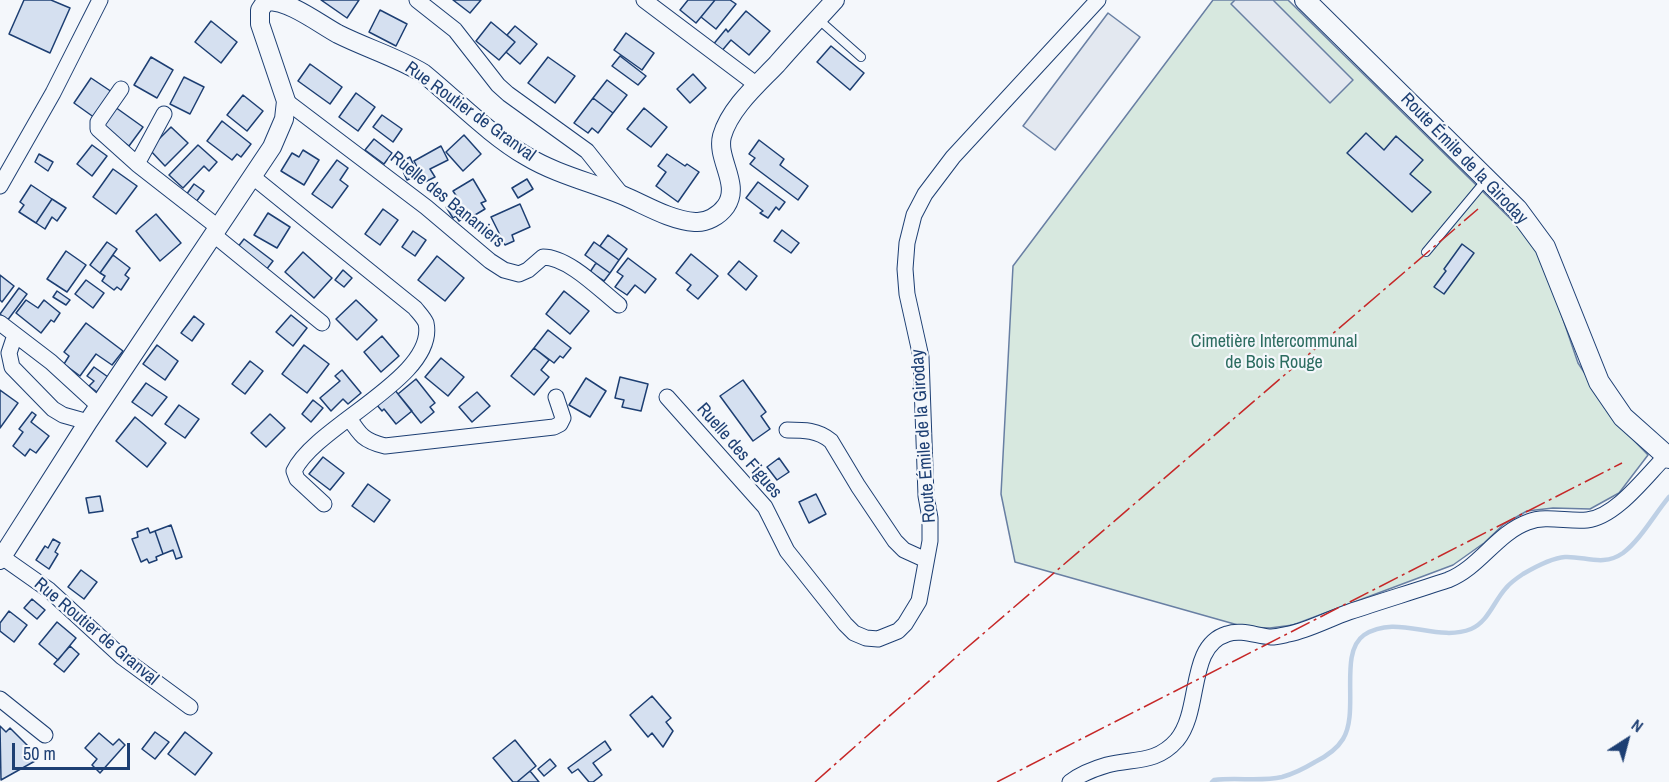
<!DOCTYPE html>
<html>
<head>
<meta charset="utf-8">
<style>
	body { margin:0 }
	#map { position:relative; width:1669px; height:782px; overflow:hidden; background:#f4f7fb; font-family:"Archivo Narrow",sans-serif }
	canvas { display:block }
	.north { position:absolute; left:1597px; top:710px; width:60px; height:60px; -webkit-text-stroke:4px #f4f7fb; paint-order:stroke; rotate:36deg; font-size:16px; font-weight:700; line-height:24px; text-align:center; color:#1d3f73 }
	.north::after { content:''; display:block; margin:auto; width:21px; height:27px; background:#1d3f73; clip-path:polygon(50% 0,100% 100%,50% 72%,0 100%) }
	.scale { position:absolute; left:12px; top:743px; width:118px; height:27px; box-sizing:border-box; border:3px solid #1d3f73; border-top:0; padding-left:8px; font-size:18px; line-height:21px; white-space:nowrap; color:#1d3f73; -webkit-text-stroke:4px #f4f7fb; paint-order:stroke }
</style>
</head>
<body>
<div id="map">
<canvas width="1669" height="782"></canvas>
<div class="north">N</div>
<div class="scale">50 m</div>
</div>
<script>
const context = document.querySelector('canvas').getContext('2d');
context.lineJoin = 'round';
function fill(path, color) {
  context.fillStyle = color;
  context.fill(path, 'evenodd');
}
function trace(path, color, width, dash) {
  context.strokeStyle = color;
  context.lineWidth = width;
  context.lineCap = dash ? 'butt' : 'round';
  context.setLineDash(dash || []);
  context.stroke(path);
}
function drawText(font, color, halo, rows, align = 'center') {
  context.font = font + ' "Archivo Narrow",sans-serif';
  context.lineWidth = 4.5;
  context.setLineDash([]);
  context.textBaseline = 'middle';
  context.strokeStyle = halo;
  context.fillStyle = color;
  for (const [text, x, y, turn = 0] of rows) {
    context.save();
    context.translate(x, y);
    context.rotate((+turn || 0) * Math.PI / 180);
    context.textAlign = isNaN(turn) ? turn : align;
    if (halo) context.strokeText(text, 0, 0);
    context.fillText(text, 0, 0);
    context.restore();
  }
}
const green = new Path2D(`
	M1213 0H1288L1526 234 1540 256 1551 284 1578 363 1618 424 1648 455 1619 493 1590 509 1553 508 1527 511 1504 524 1484 543 1453 565 1293 625 1270 628 1245 627 1015 562 1001 494 1013 266Z`);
const parking = new Path2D(`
	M1235 0H1273L1353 80 1330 103 1231 4Z
	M1108 13 1140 37 1055 150 1023 126Z`);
const stream = new Path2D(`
	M1212 782 1214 780C1237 777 1260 782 1282 777 1293 774 1305 768 1315 762 1325 757 1337 749 1343 739 1360 712 1338 653 1364 635 1397 613 1436 643 1471 629 1488 622 1494 601 1506 588 1510 583 1517 578 1523 574 1535 567 1551 558 1565 557 1585 556 1603 567 1623 553 1641 539 1654 515 1669 497`);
const building = new Path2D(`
	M24 0H51L70 8 50 53 9 34Z
	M321 0H359L347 18Z
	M453 0H481L470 13Z
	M688 0H715L696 23 680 10Z
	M715 0H730L736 4 716 29 701 17Z
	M380 10 407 24 396 46 369 32Z
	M746 11 770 31 749 55 731 40 720 53 712 46 726 29 728 32Z
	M211 21 237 42 221 63 195 42Z
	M491 22 515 42 499 60 476 41Z
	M515 26 537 44 520 64 506 52 515 42 507 35Z
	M626 33 654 53 642 70 614 50Z
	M831 46 864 73 850 90 817 62Z
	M620 56 646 76 638 85 612 66Z
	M151 57 173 70 157 98 134 85Z
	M548 57 575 76 555 103 528 83Z
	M310 64 342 87 330 104 298 81Z
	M693 74 706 88 690 103 677 89Z
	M184 77 204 87 190 114 170 104Z
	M91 78 112 92 95 118 74 103Z
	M607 80 627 95 613 113 593 98Z
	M356 93 375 107 358 131 339 117Z
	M243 95 263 111 247 131 227 115Z
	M593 98 613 113 598 133 592 128 588 133 574 123Z
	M115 107 143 127 129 146 101 126Z
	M644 108 667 127 651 147 627 129Z
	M382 115 402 129 393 142 373 127Z
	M222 121 251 144 241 157 237 154 232 160 207 141Z
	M171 127 188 143 165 166 149 149Z
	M1366 133 1384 150 1396 136 1423 160 1410 174 1431 192 1412 212 1347 153Z
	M464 135 481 154 463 171 446 152Z
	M374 139 392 153 384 164 365 150Z
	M759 140 784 159 780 165 808 186 798 200 750 164 755 158 749 154Z
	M92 145 107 156 92 176 77 164Z
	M198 145 217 162 209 171 204 166 183 188 169 175Z
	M441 146 448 160 430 169 435 177 425 182 414 161Z
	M303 150 319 160 304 185 281 171 292 153 299 157Z
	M39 154 53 162 48 171 35 162Z
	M667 154 685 166 687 164 699 172 678 202 656 186 666 172 658 166Z
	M410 157 418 175 407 180 399 163Z
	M337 160 348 168 340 180 348 186 332 208 312 194Z
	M113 169 137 186 116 214 93 197Z
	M473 179 486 201 481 203 485 209 470 218 468 216 459 221 456 216 453 218 446 207 459 200 453 191Z
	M527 179 533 189 518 198 512 188Z
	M758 182 785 202 779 210 776 207 768 218 760 213 763 211 746 198Z
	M194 184 204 191 196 202 186 195Z
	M31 185 52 199 36 223 19 212 24 205 20 202Z
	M52 199 66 208 57 221 52 217 45 229 36 223Z
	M520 204 530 227 512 235 514 241 505 245 491 217Z
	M383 209 398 220 380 245 365 234Z
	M268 213 290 227 277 248 254 235Z
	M156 214 181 243 160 261 136 231Z
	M782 230 799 243 791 253 774 241Z
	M413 231 426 240 415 256 402 247Z
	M608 235 627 249 619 260 600 246Z
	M244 239 273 261 266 270 237 248Z
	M107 242 117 249 100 273 90 265Z
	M594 242 619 260 610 273 585 255Z
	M1462 244 1474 253 1444 294 1434 287 1446 271 1444 269Z
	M66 251 86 265 67 292 47 279Z
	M303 252 332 278 314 298 285 272Z
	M691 254 718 276 698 299 687 290 691 285 676 273Z
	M113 255 130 268 125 275 129 278 121 290 117 287 114 290 102 281 105 276 100 273Z
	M437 256 464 278 445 301 418 280Z
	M628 258 656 279 645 293 635 285 627 295 615 287 623 276 617 272Z
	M739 261 757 276 746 290 728 274Z
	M596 263 610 273 604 281 590 272Z
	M343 270 352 278 344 287 335 280Z
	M0 275 14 286 2 302 0 300Z
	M86 280 104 293 93 308 75 294Z
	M19 288 27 294 7 321 0 314Z
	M57 291 70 300 66 305 53 297Z
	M564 291 589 311 570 334 546 314Z
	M26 300 38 308 44 300 60 313 54 322 51 320 41 333 16 313Z
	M356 300 377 320 357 340 336 319Z
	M291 315 307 328 293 346 276 332Z
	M194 316 204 324 192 341 181 333Z
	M86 323 123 351 112 365 96 354 80 376 64 364 69 356 64 352Z
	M548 330 571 348 563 358 560 356 554 363 534 348Z
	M382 336 399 356 381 372 364 352Z
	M157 345 178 361 165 380 143 364Z
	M304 345 329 364 307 393 282 374Z
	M534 348 549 360 541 370 549 377 534 395 511 376Z
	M441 358 464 377 448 396 425 377Z
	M250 361 263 371 245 394 232 384Z
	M94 367 108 377 97 392 89 386 94 381 87 376Z
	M342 370 361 393 348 404 343 399 331 411 320 398 340 381 335 376Z
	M620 377 648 384 641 411 622 407 624 400 615 398Z
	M586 378 606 391 590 417 569 405Z
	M416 379 435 403 430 407 434 412 421 423 398 394Z
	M743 380 766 412 761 416 770 429 753 441 720 396Z
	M146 383 167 397 152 416 132 402Z
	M394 389 412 411 396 424 384 409 382 411 376 404Z
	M0 390 18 403 0 428Z
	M477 392 490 406 472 422 459 407Z
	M313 400 323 408 311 422 302 414Z
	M179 405 199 419 185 438 165 424Z
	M32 412 36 415 31 422 49 436 36 453 30 449 25 456 13 446 23 432 19 429Z
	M270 414 285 428 266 447 251 433Z
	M135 417 166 443 147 467 116 441Z
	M323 457 344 473 330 490 309 474Z
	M779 458 789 472 777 480 767 467Z
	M368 484 390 500 374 522 352 506Z
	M816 494 826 514 809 523 799 502Z
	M100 496 103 511 89 513 86 498Z
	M171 525 182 557 176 559 173 550 163 554 155 531Z
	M148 528 150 533 155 531 163 554 156 557 157 560 149 563 147 559 141 562 132 539 138 537 137 532Z
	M53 539 60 543 55 552 58 554 49 569 36 560 45 546 48 548Z
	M81 570 97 582 84 599 68 587Z
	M32 599 45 610 37 619 24 608Z
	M9 611 27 625 14 642 0 631V623Z
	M57 622 76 638 58 660 39 644Z
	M70 646 79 654 64 672 54 664Z
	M652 696 671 718 666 722 673 731 663 747 652 733 648 737 630 715Z
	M0 726 6 732 10 728 28 746 24 750 35 761 1 780Z
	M155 732 169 742 155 759 142 749Z
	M185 732 212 753 195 775 168 754Z
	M99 733 113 745 119 739 125 745 100 773 92 765 97 759 85 748Z
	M515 740 536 766 517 782H513L493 758Z
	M605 741 611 750 593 763 602 775 593 782H589L578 769 572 773 568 768Z
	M550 759 556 766 544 776 538 769Z
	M530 771 539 782H517Z`);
const service = new Path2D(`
	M818 19 861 57
	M1426 252 1486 180`);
const minor = new Path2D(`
	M417 0 455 30 498 85 508 94 587 151 622 195
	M644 0 757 85
	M121 89 98 122V129L137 164 219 228
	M286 101 426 207 490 261 504 270 519 274 528 270 543 257C568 257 599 289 619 305
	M137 164 164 114
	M253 177 415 308C419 313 424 318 426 323 438 377 316 425 294 471L297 479 324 504
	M0 186 53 93 100 0
	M214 235 322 323
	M0 323 51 362 99 406
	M15 335 9 353 12 367 53 409 63 415 88 422
	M667 397 765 507 787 551 845 624 854 633 866 638 878 639 898 631 905 624 919 601 930 541V518L926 496 921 357 907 294 905 269 907 243 914 215 925 194 953 157 1098 0
	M349 418C360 435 364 441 385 446L554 427 560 424 563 418 556 397
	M787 430C804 430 818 430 831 441L858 486 895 541 904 550 926 560
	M2 557 49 590 122 657 190 707
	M0 699 45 735
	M1070 782C1081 774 1093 769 1107 765 1134 758 1156 764 1177 740 1202 710 1187 646 1227 634 1241 629 1257 636 1271 637 1277 637 1284 635 1289 634 1309 630 1329 619 1349 612 1382 601 1415 591 1448 580 1479 568 1497 533 1528 522 1546 515 1568 522 1587 520 1616 517 1646 476 1666 456`);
const tertiary = new Path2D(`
	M0 560 88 422 272 147 284 119 286 101 260 24V10L266 1C289 0 318 23 338 34 366 48 396 57 423 73 455 99 491 136 526 156 556 174 590 182 622 195 646 205 669 220 695 222 706 223 719 216 726 206 741 184 716 159 722 136 730 108 758 84 777 64 796 42 816 21 835 0`);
const secondary = new Path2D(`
	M1305 0 1517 209 1545 247 1599 382 1623 417 1669 458`);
const power = new Path2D(`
	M815 782 963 651 1478 209
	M997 782 1622 463`);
const streetNames = [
	["Rue Routier de Granval",470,112,36],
	["Route Émile de la Giroday",1464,159,46],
	["Ruelle des Bananiers",447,200,39],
	["Route Émile de la Giroday",924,436,-94],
	["Ruelle des Figues",739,451,49],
	["Rue Routier de Granval",96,632,40]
];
const parkNames = [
	["Cimetière Intercommunal",1274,342],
	["de Bois Rouge",1274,363]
];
fill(green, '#d7e8df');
trace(green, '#687fa3', 1.5);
fill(parking, '#e3e8f0');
trace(parking, '#687fa3', 1.5);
trace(stream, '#bed0e5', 4.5);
fill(building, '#d5e0f0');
trace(building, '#1d3f73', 1.5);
trace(service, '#1d3f73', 10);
trace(minor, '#1d3f73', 17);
trace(tertiary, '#1d3f73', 20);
trace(secondary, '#1d3f73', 22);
trace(service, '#f4f7fb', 8);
trace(minor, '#f4f7fb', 15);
trace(tertiary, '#f4f7fb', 18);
trace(secondary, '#f4f7fb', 20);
trace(power, '#c62828', 1.5, [21, 4.5, 3, 4.5]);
drawText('18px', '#1d3f73', '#f4f7fb', streetNames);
drawText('18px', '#2c6c60', '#f4f7fb', parkNames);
</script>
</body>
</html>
